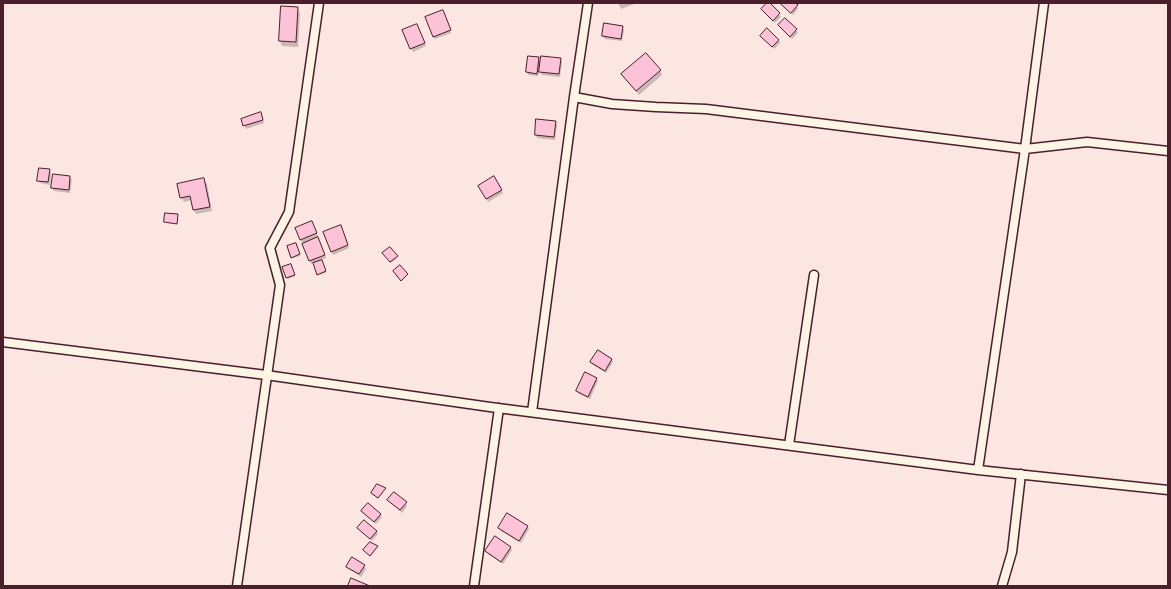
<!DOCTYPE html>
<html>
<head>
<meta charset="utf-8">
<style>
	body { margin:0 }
	#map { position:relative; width:1171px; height:589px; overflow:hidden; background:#fce6e1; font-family:Pangolin,sans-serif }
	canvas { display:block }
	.frame { position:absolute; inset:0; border:4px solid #4a1f2b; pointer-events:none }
</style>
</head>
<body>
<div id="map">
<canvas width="1171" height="589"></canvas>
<div class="frame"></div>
</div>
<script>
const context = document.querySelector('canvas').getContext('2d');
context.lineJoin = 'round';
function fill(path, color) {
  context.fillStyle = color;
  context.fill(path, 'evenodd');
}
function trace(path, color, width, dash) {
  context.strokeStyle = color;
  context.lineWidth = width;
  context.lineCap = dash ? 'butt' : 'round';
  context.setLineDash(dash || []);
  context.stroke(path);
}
const shadow = new Path2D(`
	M618 3H637L621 9Z
	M768 3 781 17 775 23 763 9Z
	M781 3H794L798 9 793 15Z
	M282 7 297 8 300 13 298 47 282 46 280 41Z
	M444 14 451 33 435 39 433 36Z
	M779 25 796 30 798 33 792 39Z
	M622 27 624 30 622 41 605 39 603 36Z
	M418 28 426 46 413 52 403 30Z
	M761 36 778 40 780 43 774 49Z
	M529 57 538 58 541 63 560 59 562 62 560 77 542 75 540 72 541 67H539L538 76 528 75 527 72Z
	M660 70 662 75 639 95 625 78Z
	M261 113 264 123 246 129 242 119Z
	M555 122 557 125 555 140 537 138 536 135Z
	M49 170 51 173 50 185 40 183 38 180Z
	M70 177 72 180 70 193 54 191 52 188Z
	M494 177 503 193 488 202 479 186Z
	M204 179 207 184 212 211 196 214 194 210 192 200 184 202 181 198Z
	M178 216 177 224 165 222Z
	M313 225 318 236 317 237 326 258 321 260 326 273 319 275 314 262 311 264 310 261 296 229Z
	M342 229 349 248 333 255 324 233Z
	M296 244 300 256 293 258 288 247Z
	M390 248 397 258 391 263 383 253Z
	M290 265 295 276 288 279 283 267Z
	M611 359 613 362 606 373 593 365 591 362Z
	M596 379 598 381 590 399 579 394 577 391Z
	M385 489 378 499 373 494Z
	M388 500 406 503 407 506 402 513Z
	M362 511 380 514 382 517 376 524Z
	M527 526 529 529 521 543 501 531 499 528Z
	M359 528 376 531 378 534 372 541Z
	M377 547 371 556 365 551Z
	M510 547 512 550 503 564 488 554 487 551Z
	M364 566 366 569 361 577 349 569 347 567Z`);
const building = new Path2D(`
	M767 3H770L780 13 773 21 761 9Z
	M780 3H795L798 5 791 13Z
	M281 6 298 7 296 42 279 41Z
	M443 10 451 30 433 37 425 17Z
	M785 18 797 29 790 37 778 25Z
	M604 23 623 26 621 39 602 36Z
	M417 24 425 43 410 49 402 30Z
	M767 28 779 40 772 47 760 36Z
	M646 53 661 70 636 91 621 74Z
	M528 56 539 57 537 74 526 72Z
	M541 56 561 58 559 74 539 72Z
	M261 112 263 120 243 126 241 119Z
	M536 119 556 121 554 137 535 135Z
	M39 168 50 169 48 182 37 181Z
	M53 174 70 176 69 190 51 188Z
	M494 176 502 190 486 199 478 186Z
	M204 178 210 207 193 210 190 196 180 198 177 184Z
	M165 213 178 214 177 224 164 222Z
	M312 221 317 233 300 240 295 228Z
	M341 225 348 245 331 252 323 232Z
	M318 237 325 255 309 261 302 244Z
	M296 243 300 254 291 258 287 246Z
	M390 247 398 256 390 262 382 253Z
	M322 260 326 271 317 275 313 263Z
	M291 264 295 275 286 278 282 267Z
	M400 265 408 274 401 281 393 271Z
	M598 350 612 359 605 371 590 362Z
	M585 372 597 378 588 397 576 391Z
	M377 484 386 488 378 498 371 493Z
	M394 492 407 502 400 510 387 500Z
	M368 503 381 514 374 522 361 511Z
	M507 513 528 526 519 541 498 528Z
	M364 520 377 531 370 539 357 528Z
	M495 536 511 547 501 562 485 551Z
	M370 542 378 546 370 556 363 550Z
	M352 557 365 565 359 574 346 567Z
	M351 578 370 586H348Z`);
const street = new Path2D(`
	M574 97 612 104 656 107 706 109 1025 149 1087 142 1168 151
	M3 342 266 375 490 407 978 470 1168 490
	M532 412 574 97 588 3
	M789 445 814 275
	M978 470 1025 149 1044 3
	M237 586 280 285 270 248 289 212 319 3
	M474 586 499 408
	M1002 586 1012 552 1021 474`);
fill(shadow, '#0003');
fill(building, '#fcc2d7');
trace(building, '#4a1f2b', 1);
trace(street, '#4a1f2b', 11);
trace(street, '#fcf5e5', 8);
</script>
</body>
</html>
